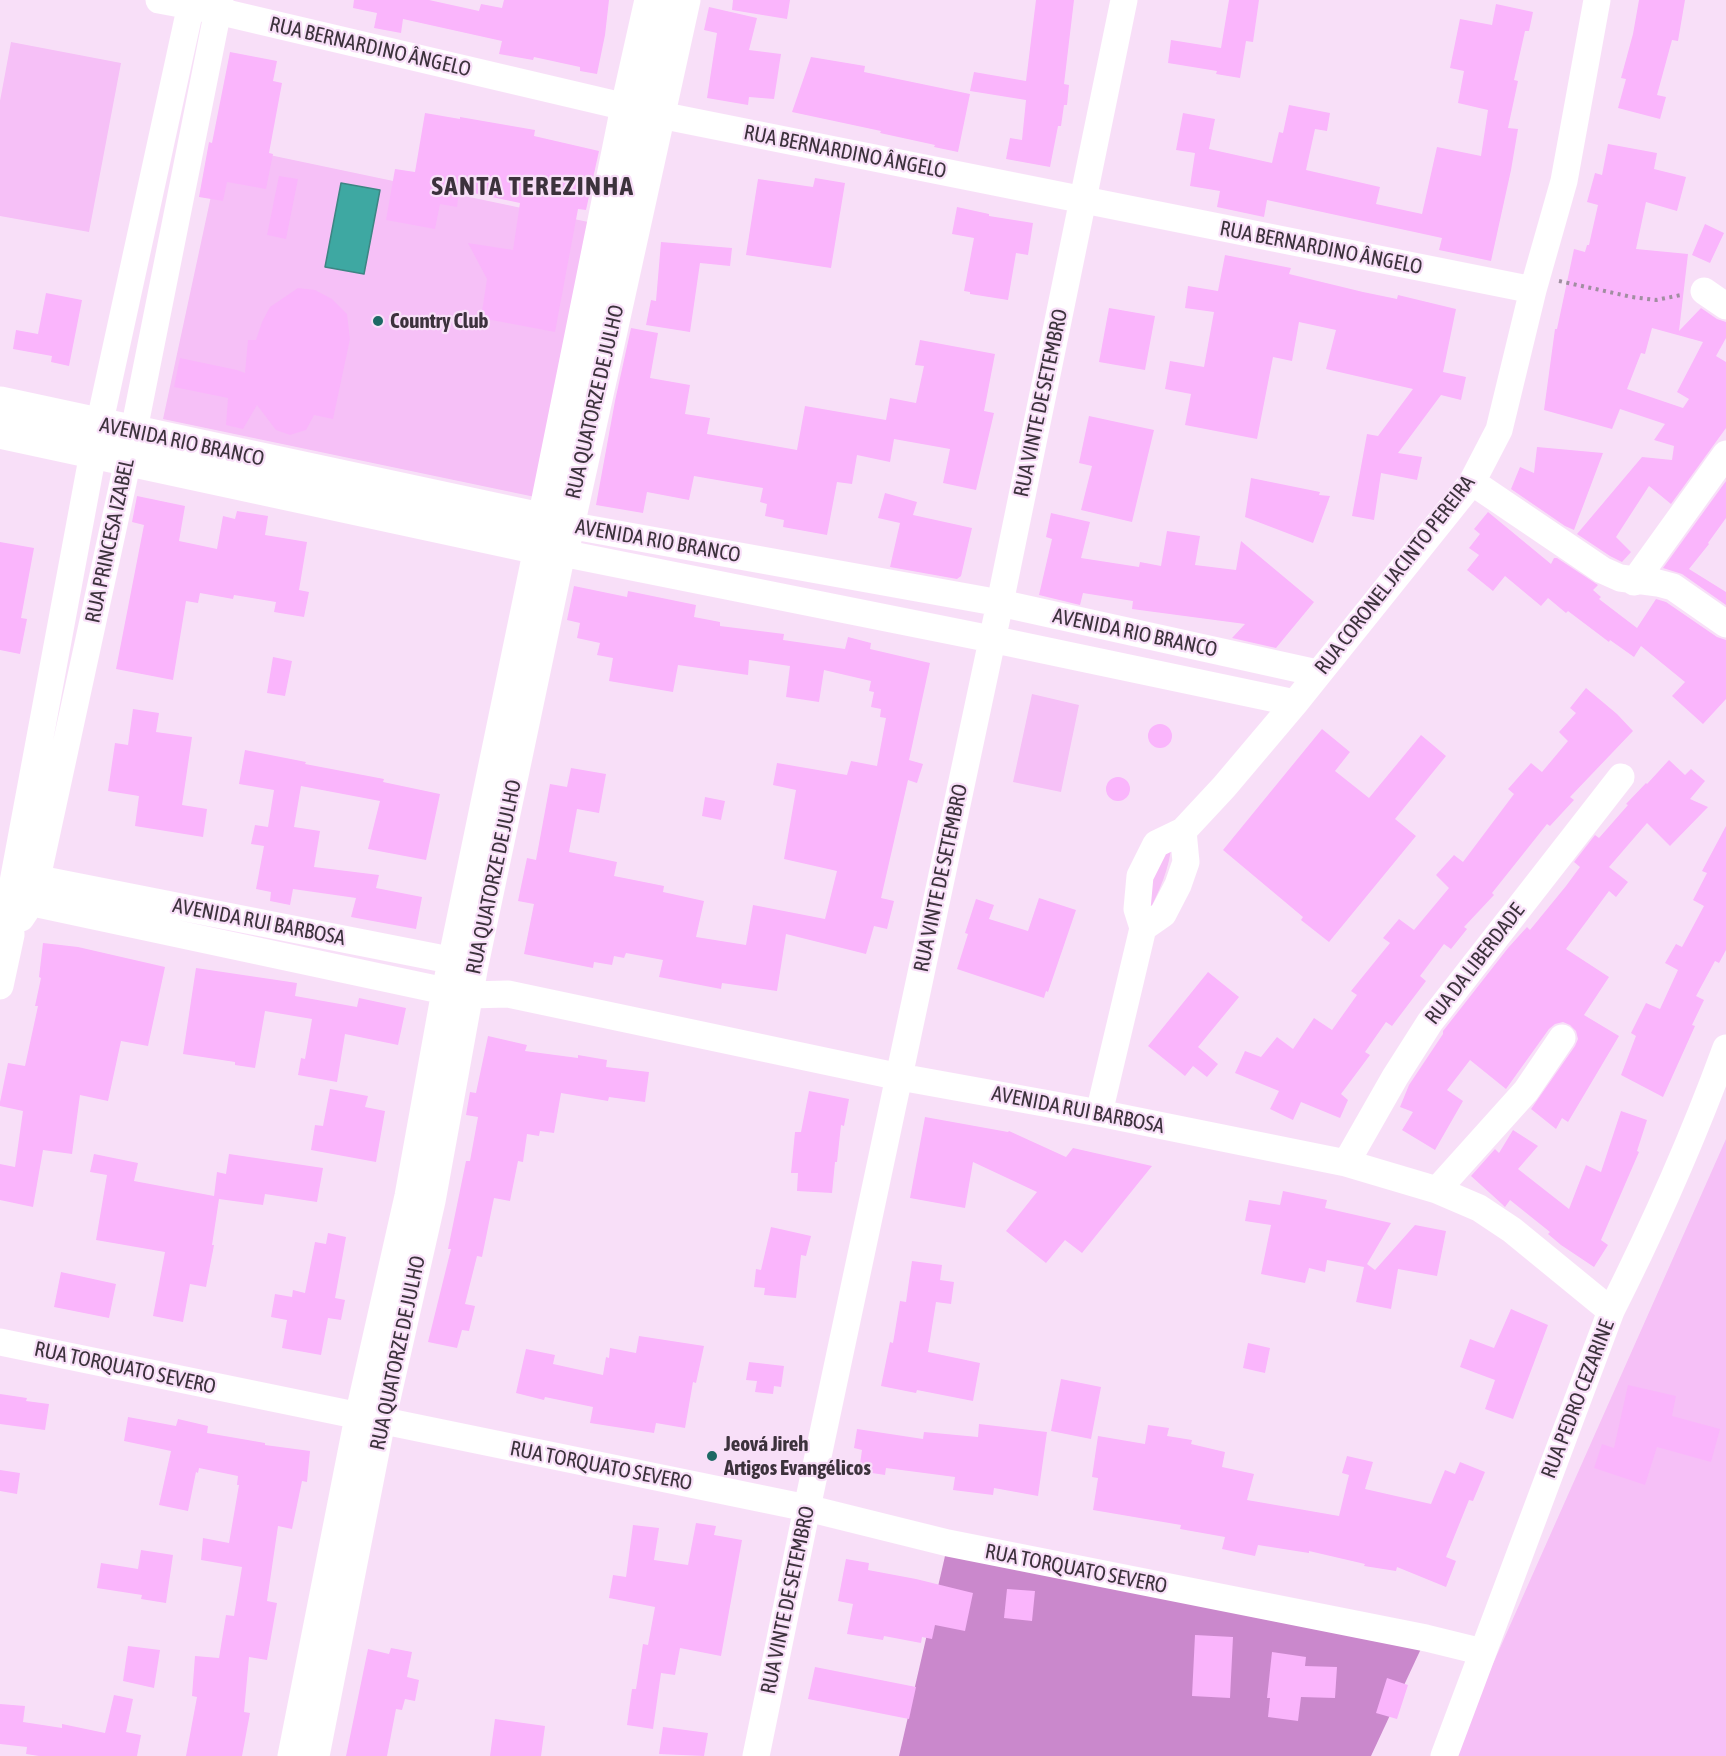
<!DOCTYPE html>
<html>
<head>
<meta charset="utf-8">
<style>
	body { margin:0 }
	canvas { display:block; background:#f8dff8 }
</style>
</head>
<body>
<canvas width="1726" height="1756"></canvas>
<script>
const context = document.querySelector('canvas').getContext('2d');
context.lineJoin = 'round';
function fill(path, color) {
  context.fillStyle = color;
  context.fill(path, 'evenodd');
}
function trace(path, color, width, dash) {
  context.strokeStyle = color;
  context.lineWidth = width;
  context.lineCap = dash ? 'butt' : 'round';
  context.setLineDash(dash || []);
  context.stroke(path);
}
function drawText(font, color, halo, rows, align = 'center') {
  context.font = font + ' "Asap Condensed",sans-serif';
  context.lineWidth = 4.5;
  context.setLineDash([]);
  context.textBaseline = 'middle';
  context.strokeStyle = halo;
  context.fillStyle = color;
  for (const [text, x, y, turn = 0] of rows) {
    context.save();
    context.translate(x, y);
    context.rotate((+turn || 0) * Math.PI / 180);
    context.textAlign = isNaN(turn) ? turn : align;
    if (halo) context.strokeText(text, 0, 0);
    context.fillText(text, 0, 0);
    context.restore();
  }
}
const green = new Path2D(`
	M11 42 121 63 89 232 0 216V101Z
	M222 145 593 223 535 497 163 419Z
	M1032 694 1079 705 1061 792 1013 782Z
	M1172 840C1170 869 1159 892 1146 917L1147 874Z
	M1726 1139V1756H1452Z`);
const forest = new Path2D(`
	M948 1543 1426 1638 1371 1756H899Z`);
const water = new Path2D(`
	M341 183 380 190 364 274 325 267Z`);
const building = new Path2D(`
	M354 0H429L479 11 481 4 502 8 504 0H609L605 35 597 74 580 71V67L534 57 533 60 499 54 502 41 403 19 401 33 374 28 377 13 353 8Z
	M733 0H790L787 19 732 10Z
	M1036 0H1074L1064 84 1069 85 1067 105H1064L1061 126H1058L1050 167 1006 159 1010 138 1022 140 1026 100 970 91 974 72 1026 81Z
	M1229 0H1259L1253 42 1246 41 1240 78 1216 74 1217 71 1168 63 1171 40 1221 48Z
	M1639 0H1685L1678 41 1672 40 1657 95 1666 97 1660 119 1618 108 1626 79 1621 78 1633 34Z
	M1496 4 1533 12 1529 31H1525L1514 80 1518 81 1508 128 1518 129 1511 170 1491 261 1439 250 1442 238 1267 200 1264 217 1217 207 1220 191 1190 186 1195 153 1176 150 1183 113 1215 119 1209 149 1272 163 1279 132 1283 133 1289 105 1330 113 1327 131 1315 129 1306 170 1380 187 1376 204 1422 214 1437 147 1481 156 1488 110 1458 103 1464 71 1450 68 1460 19 1492 25Z
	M709 7 757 18 749 50 781 54 774 99 749 97 748 105 707 98 717 33 704 30Z
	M230 52 277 61 273 81 282 83 269 153 273 154 266 189 227 182 223 201 199 197 209 142 212 143Z
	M811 57 865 66 864 72 970 94 958 152 934 147 935 145 880 133 881 131 792 112Z
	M425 113 460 119V117L535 130 534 136 599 151 586 210 578 209 555 332 481 318 487 279 468 243 513 250 520 203 459 190 457 207 440 204 435 229 386 220 395 169 415 172Z
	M1608 144 1657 153 1654 169 1686 177 1677 211 1646 202 1636 249 1688 254 1679 331 1701 308 1717 319 1726 322V338L1716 356 1726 362V428L1671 504 1649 486 1616 537 1631 552 1622 562 1610 556 1577 534 1642 457 1672 460 1674 446 1654 440 1665 424 1620 409 1612 429 1544 410 1555 329H1557L1574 249 1585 252 1587 245H1589L1598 205 1587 202 1595 173 1602 175ZM1652 328 1703 342 1677 392 1689 399 1683 408 1627 389 1641 353 1645 354Z
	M279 176 298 179 286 239 267 235Z
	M815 178 845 183 831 268 746 255 758 179 813 187Z
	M957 207 989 214V216L1033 223 1028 255 1016 253 1008 300 970 294V292L964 291 974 238 952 234Z
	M1705 224 1724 233 1710 263 1692 255Z
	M661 242 732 248 730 266 700 263 690 332 646 325 651 300 656 301Z
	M1225 255 1291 268 1289 274 1363 292 1397 299 1398 295 1456 309 1443 372 1466 377 1461 400 1441 395 1398 453 1422 457 1417 480 1381 473 1374 520 1352 516 1367 434 1378 436 1413 389 1326 369 1336 330 1299 322 1292 361 1273 357 1257 439 1185 425 1191 394 1165 389 1170 361 1204 367 1214 312 1185 308 1188 286 1218 291Z
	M298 288 315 290 332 299 347 314 350 339 333 419 314 415 306 430 290 435 276 430 257 405 243 429 226 425 228 398 174 387 180 358 237 370 245 373 248 340H256L262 322 270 307Z
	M46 293 82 300 69 366 51 362 52 356 13 349 16 330 38 334Z
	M1109 308 1155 316 1145 370 1099 362Z
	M631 328 658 333 650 378 690 385 685 414 710 418 707 434 797 450 805 406 886 420 890 398 916 403 924 366 915 365 920 340 995 354 984 411 994 413 976 490 943 483 950 449 894 439 890 462 857 455 852 484 837 482 827 535 783 527 784 520 765 516 767 504 760 502 763 488 694 476 689 500 647 492 643 513 596 505 615 401Z
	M1089 416 1154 430 1132 522 1081 510 1092 466 1079 463Z
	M1537 447 1603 453 1574 530 1565 526 1511 489 1520 467 1534 473Z
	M1251 478 1320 492 1319 495 1330 496 1313 543 1245 517Z
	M1726 481V518L1708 543 1709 544 1689 569 1726 592V605L1682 574 1663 568Z
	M885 493 917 502 913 515 972 528 961 576 957 579 890 567 900 523 878 518Z
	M137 496 185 506 179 541 217 549 223 516 235 519 237 511 268 516 265 535 307 542 299 590 309 592 304 617 274 612 276 602 234 595 233 599 200 593 198 603 186 601 173 680 116 669 144 525 132 522Z
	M1488 512 1551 564 1554 558H1557L1598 585 1593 590 1601 597 1599 599 1637 628 1656 599 1666 602 1717 637 1726 640V699L1703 724 1672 696 1685 682 1641 646 1634 657 1610 640 1609 642 1568 611 1566 613 1548 598 1541 606 1505 576 1493 591 1467 570 1479 555 1469 548 1480 534 1474 529Z
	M1051 513 1090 522 1081 558 1139 567 1140 562 1161 566 1167 531 1200 536 1195 565 1236 570 1241 541 1314 602 1276 648 1232 638 1245 624 1132 609 1133 601 1083 593 1080 605 1039 595 1052 539 1046 537Z
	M0 542 34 548 21 618 27 619 20 654 0 650Z
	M574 586 627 597 628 591 696 605 694 617 720 622V626L784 634 783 640 845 649 848 637 871 643 870 649 930 663 909 760 923 764 917 783 908 780 881 898 894 901 887 929 874 926 866 954 786 934 777 991 722 983 721 989 659 977 663 960 626 953 624 958 614 956 612 965 594 962 593 968 524 954 534 904 518 901 527 858 536 860 550 784 567 787 571 768 606 774 599 813 577 809 569 852 617 862 614 876 664 886 663 892 704 901 696 937 746 945 753 905 825 919 837 871 784 859 796 790 773 785 777 763 847 775 851 761 877 766 886 718 880 717 881 709 871 707 874 692 869 691 871 681 824 670 819 702 786 697 790 666 749 660 748 675 678 665 673 692 609 681 613 658 597 655 600 643 577 638 580 623 567 620Z
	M273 657 292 661 285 696 267 693Z
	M1586 688 1617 714 1633 731 1570 797 1574 800 1550 826 1547 824 1492 893 1494 895 1464 927 1467 929 1451 949 1444 944 1420 976 1426 981 1392 1026 1386 1022 1365 1052 1370 1055 1341 1094 1348 1100 1340 1118 1301 1102 1293 1120 1270 1109 1279 1091 1235 1073 1245 1051 1261 1057 1277 1037 1293 1049 1314 1018 1332 1030 1357 995 1351 991 1390 943 1383 938 1399 919 1414 930 1449 888 1436 875 1454 855 1463 862 1514 794 1508 789 1531 763 1542 772 1568 741 1559 732 1576 713 1570 708Z
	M133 709 159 713 156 732 192 737 182 805 207 809 203 837 135 826 139 796 108 791 115 743 128 745Z
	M1148 736a12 12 0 1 1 24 0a12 12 0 1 1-24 0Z
	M1322 729 1350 752 1335 771 1369 798 1421 735 1446 756 1395 819 1416 836 1329 942 1301 920 1303 917 1223 850Z
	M245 750 306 762 305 764 384 779 383 782 440 794 426 860 368 849 380 801 301 786 294 827 320 831 314 867 379 875 376 888 422 897 416 929 351 917 356 898 293 889 290 905 270 901 271 892 256 889 264 846 251 844 255 825 268 827 274 790 239 784Z
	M1669 760 1685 775 1691 769 1705 781 1690 799 1708 807 1670 846 1647 823 1609 867 1628 882 1616 897 1609 891 1566 949 1609 977 1584 1015 1619 1036 1568 1122 1562 1118 1556 1129 1531 1109 1575 1046 1578 1039 1576 1031 1570 1025 1563 1022 1555 1024 1549 1029 1506 1089 1470 1060 1447 1090 1463 1101 1435 1150 1402 1130 1413 1112 1400 1107 1409 1085 1443 1034V1031L1508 948 1527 927 1530 930 1566 886 1580 867 1574 862 1595 835 1599 838 1628 805 1626 804 1646 783 1647 784Z
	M1106 789a12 12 0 1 1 24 0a12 12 0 1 1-24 0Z
	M705 797 725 801 721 820 702 816Z
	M1726 826V950L1719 963 1715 961 1696 996 1704 1000 1692 1025 1695 1026 1663 1097 1621 1075 1636 1036 1631 1033 1646 1003 1660 1009 1678 970 1665 963 1676 944 1682 947 1704 906 1693 900 1707 873 1702 871Z
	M1039 898 1076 910 1048 992 1046 991 1044 998 957 969 968 934 965 933 976 899 994 905 989 919 1028 931Z
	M43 943 78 947 165 967 148 1046 121 1041 108 1101 80 1095 72 1154 43 1150 33 1207 0 1200V1164L15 1167 23 1111 0 1106V1102L8 1063 25 1066 38 1006H35L41 978 39 977Z
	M196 968 297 983 295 996 357 1007 359 998 406 1008 398 1045 345 1034 337 1082 298 1075 301 1058 305 1059 312 1019 265 1011 255 1068 235 1065V1062L183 1054Z
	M1208 972 1239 997 1198 1047 1218 1064 1207 1077 1193 1066 1185 1076 1148 1046Z
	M488 1036 527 1045 525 1051 578 1058V1055L607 1060 606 1067 649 1072 645 1102 609 1097 608 1101 561 1093 554 1133 540 1131 539 1136 527 1134 523 1162 518 1161 510 1201 494 1198 482 1257 477 1256 465 1304 475 1306 469 1331 462 1330 457 1348 428 1342 451 1249H448L466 1161H470L478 1117 466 1115 470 1092 476 1093Z
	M330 1089 368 1096 365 1107 385 1111 376 1162 311 1150 315 1125 323 1126Z
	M809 1091 849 1099 844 1126 841 1125 837 1162H835L832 1193 797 1191 798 1173H791L795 1132H801Z
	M1621 1111 1647 1120 1637 1151 1639 1152 1601 1240 1608 1245 1594 1267 1561 1245 1548 1234 1550 1232 1510 1200 1505 1207 1502 1204 1471 1176 1495 1149 1499 1153 1513 1130 1538 1146 1518 1169 1569 1209 1586 1165 1601 1172Z
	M925 1117 1008 1132 1009 1131 1066 1157 1073 1148 1152 1166 1082 1253 1065 1240 1046 1263 1006 1231 1037 1192 973 1162 965 1208 910 1198Z
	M94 1154 138 1163 134 1181 214 1196 217 1172 226 1174 229 1154 323 1168 317 1202 265 1194 263 1205 219 1199 212 1245H214L206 1287 190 1284 183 1322 153 1316 165 1252 96 1240 107 1175 90 1172Z
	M1283 1191 1327 1200 1325 1208 1391 1223 1367 1264 1375 1270 1415 1225 1446 1231 1437 1276 1398 1269 1391 1309 1356 1302 1364 1267 1327 1260 1325 1272 1309 1268 1305 1283 1261 1274 1271 1225 1245 1221 1249 1200 1280 1205Z
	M771 1227 811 1236 806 1256 801 1255 796 1298 764 1295 765 1288 754 1287 756 1269 761 1270Z
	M328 1233 346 1237 335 1298 345 1300 341 1320 328 1318 321 1355 282 1348 287 1320 271 1317 275 1294 292 1297 293 1290 305 1293 315 1242 326 1244Z
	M912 1261 942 1265 940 1280 954 1282 951 1304 936 1302 928 1352 980 1363 973 1401 917 1390 916 1393 881 1386 890 1342 893 1343 900 1301 906 1302Z
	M61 1272 116 1284 109 1318 54 1307Z
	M1511 1309 1548 1325 1513 1419 1485 1409 1495 1380 1460 1367 1470 1339 1494 1348Z
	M639 1336 704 1346 696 1383 693 1382 685 1428 656 1423 654 1433 590 1423 593 1407 545 1397 544 1400 516 1393 526 1349 555 1355 553 1364 603 1375 606 1357 609 1358 610 1348 636 1353Z
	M1248 1343 1270 1348 1265 1373 1243 1368Z
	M749 1362 784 1366 781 1387 774 1386 773 1394 755 1392 757 1381 746 1380Z
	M1061 1379 1101 1387 1091 1439 1051 1431Z
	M1628 1385 1676 1396 1672 1416 1720 1429 1711 1462 1657 1447 1645 1485 1594 1468 1602 1444 1614 1448Z
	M0 1394 27 1398 26 1401 49 1404 45 1430 0 1424Z
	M128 1417 176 1426 178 1419 208 1426 207 1433 265 1443V1445L310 1451 307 1482 302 1481 292 1529 278 1526 267 1601 277 1603 267 1660 249 1657 244 1712 250 1713 242 1756H186L197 1697 192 1696 195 1656 219 1658 226 1615 234 1616 242 1567 201 1560 203 1538 229 1543 239 1485H237L238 1476 199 1468 198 1473 196 1472 188 1511 159 1505 171 1451 124 1441Z
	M979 1424 1047 1432 1038 1496 994 1488 993 1495 953 1490 955 1477 886 1468 885 1475 859 1471 862 1450 854 1448 857 1429 923 1439 924 1432 978 1437Z
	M1148 1425 1169 1428 1167 1436 1192 1440 1191 1444 1225 1452 1222 1467 1254 1474 1247 1500 1339 1516 1349 1475 1342 1473 1347 1456 1373 1462 1365 1489 1431 1504 1445 1470 1455 1474 1460 1462 1485 1472 1473 1501 1469 1500 1446 1557 1456 1561 1446 1587 1397 1567 1396 1571 1364 1566 1365 1564 1309 1551V1553L1258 1545 1255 1556 1222 1549 1225 1537 1180 1529 1181 1525 1093 1510 1098 1478 1092 1477 1098 1436 1145 1444Z
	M0 1470 20 1473 17 1494 0 1491Z
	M696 1523 716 1526 714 1535 742 1540 721 1656 680 1648 675 1675 661 1673 653 1729 627 1725 632 1689H636L643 1644 648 1645 655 1607 609 1598 613 1575 626 1577 633 1525 659 1528 654 1560 688 1565Z
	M141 1550 173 1555 166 1603 141 1599 142 1595 97 1588 101 1563 138 1569Z
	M846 1559 869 1563 868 1570 916 1579 973 1593 965 1631 935 1625 932 1639 922 1637 921 1643 884 1636 883 1640 847 1634 853 1604 838 1601Z
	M1007 1589 1035 1591 1032 1621 1004 1618Z
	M1195 1635 1233 1637 1230 1698 1192 1696Z
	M128 1646 160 1650 154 1688 123 1681Z
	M391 1648 412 1652 407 1677 419 1680 415 1701 405 1699 402 1710 396 1709 387 1756H346L368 1649 389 1654Z
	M1272 1652 1306 1657 1305 1666 1337 1667 1335 1698 1301 1697 1298 1721 1268 1717 1270 1698H1267Z
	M815 1667 916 1687 909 1719 808 1699Z
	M1387 1678 1408 1685 1397 1719 1376 1713Z
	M114 1695 133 1699 126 1732 141 1735 137 1756H39L26 1754 27 1747 0 1744V1704L25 1706 23 1722 62 1728V1724L105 1733Z
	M495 1719 545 1726 541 1756H490Z
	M663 1727 708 1733 704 1756 659 1754Z`);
const path = new Path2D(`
	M1559 281 1632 297 1656 300 1681 295`);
const minor = new Path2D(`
	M159 0 218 11 660 115 1533 290
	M1704 291 1726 306
	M1472 482 1602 570 1620 578 1658 583 1673 587 1726 624
	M568 525 1000 603 1317 673
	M1634 582 1726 454
	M19 875 470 964
	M0 896 445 991 469 995 508 994 900 1077 1099 1113 1346 1163 1437 1190 1479 1208 1512 1230 1611 1311
	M21 918 31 903 37 878 128 460 220 0
	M1143 928 1163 914 1178 885 1186 862 1183 831
	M0 986 11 935 10 898 93 453 192 0
	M1099 1113 1143 928 1137 909 1140 876 1156 844 1183 831 1224 787 1295 703 1472 482 1499 430 1533 290 1564 181 1597 0
	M1346 1163 1395 1077 1430 1022 1621 777
	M1437 1190 1526 1091 1562 1038
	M0 1342 807 1508 948 1543 1426 1638 1483 1652
	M291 1756 358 1417 408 1196 445 991 537 548
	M316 1756 382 1421 432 1201 475 965 562 553 991 639 1295 703
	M756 1756 807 1508 1000 603 1124 0
	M1444 1756 1611 1311C1654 1226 1693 1138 1726 1048`);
const tertiary = new Path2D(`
	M0 403 568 525
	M0 432 562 553 684 0
	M540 539 627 107 651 0`);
const markers = [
	[378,321,6,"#1d6964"],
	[712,1456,6,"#1d6964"]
];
const streetNames = [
	["RUA BERNARDINO ÂNGELO",370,47,13],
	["RUA BERNARDINO ÂNGELO",845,152,11],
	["RUA BERNARDINO ÂNGELO",1321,248,11],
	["RUA QUATORZE DE JULHO",595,402,-77],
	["RUA VINTE DE SETEMBRO",1041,403,-78],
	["AVENIDA RIO BRANCO",182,442,12],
	["RUA PRINCESA IZABEL",110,541,-78],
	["AVENIDA RIO BRANCO",658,541,10],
	["RUA CORONEL JACINTO PEREIRA",1395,575,-52],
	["AVENIDA RIO BRANCO",1135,633,12],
	["RUA QUATORZE DE JULHO",494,877,-78],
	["RUA VINTE DE SETEMBRO",941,878,-78],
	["AVENIDA RUI BARBOSA",259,922,11],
	["RUA DA LIBERDADE",1475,964,-52],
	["AVENIDA RUI BARBOSA",1078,1110,11],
	["RUA QUATORZE DE JULHO",398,1353,-78],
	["RUA TORQUATO SEVERO",125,1368,12],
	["RUA PEDRO CEZARINE",1578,1399,-69],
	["RUA TORQUATO SEVERO",601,1466,11],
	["RUA TORQUATO SEVERO",1076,1569,11],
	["RUA VINTE DE SETEMBRO",788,1600,-78]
];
const poiNames = [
	["Country Club",390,321],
	["Jeová Jireh",724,1444],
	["Artigos Evangélicos",724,1468]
];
const districtNames = [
	["SANTA TEREZINHA",533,186]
];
fill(green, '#f6c0f7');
fill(forest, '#ca88cc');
fill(water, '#3ea8a2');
trace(water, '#3d8583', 1.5);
fill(building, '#fab5fc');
trace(path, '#a08ea0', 4, [3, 4.5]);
trace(minor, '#fff', 27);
trace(tertiary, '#fff', 33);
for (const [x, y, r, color] of markers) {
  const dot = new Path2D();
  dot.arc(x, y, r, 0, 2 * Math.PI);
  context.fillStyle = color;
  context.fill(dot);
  trace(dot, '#f8dff8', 2);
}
drawText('21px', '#3c323c', '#f8dff8', streetNames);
drawText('bold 21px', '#3c323c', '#f8dff8', poiNames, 'left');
context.letterSpacing = '1.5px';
drawText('bold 27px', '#3c323c', '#f8dff8', districtNames);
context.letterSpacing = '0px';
</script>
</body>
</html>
